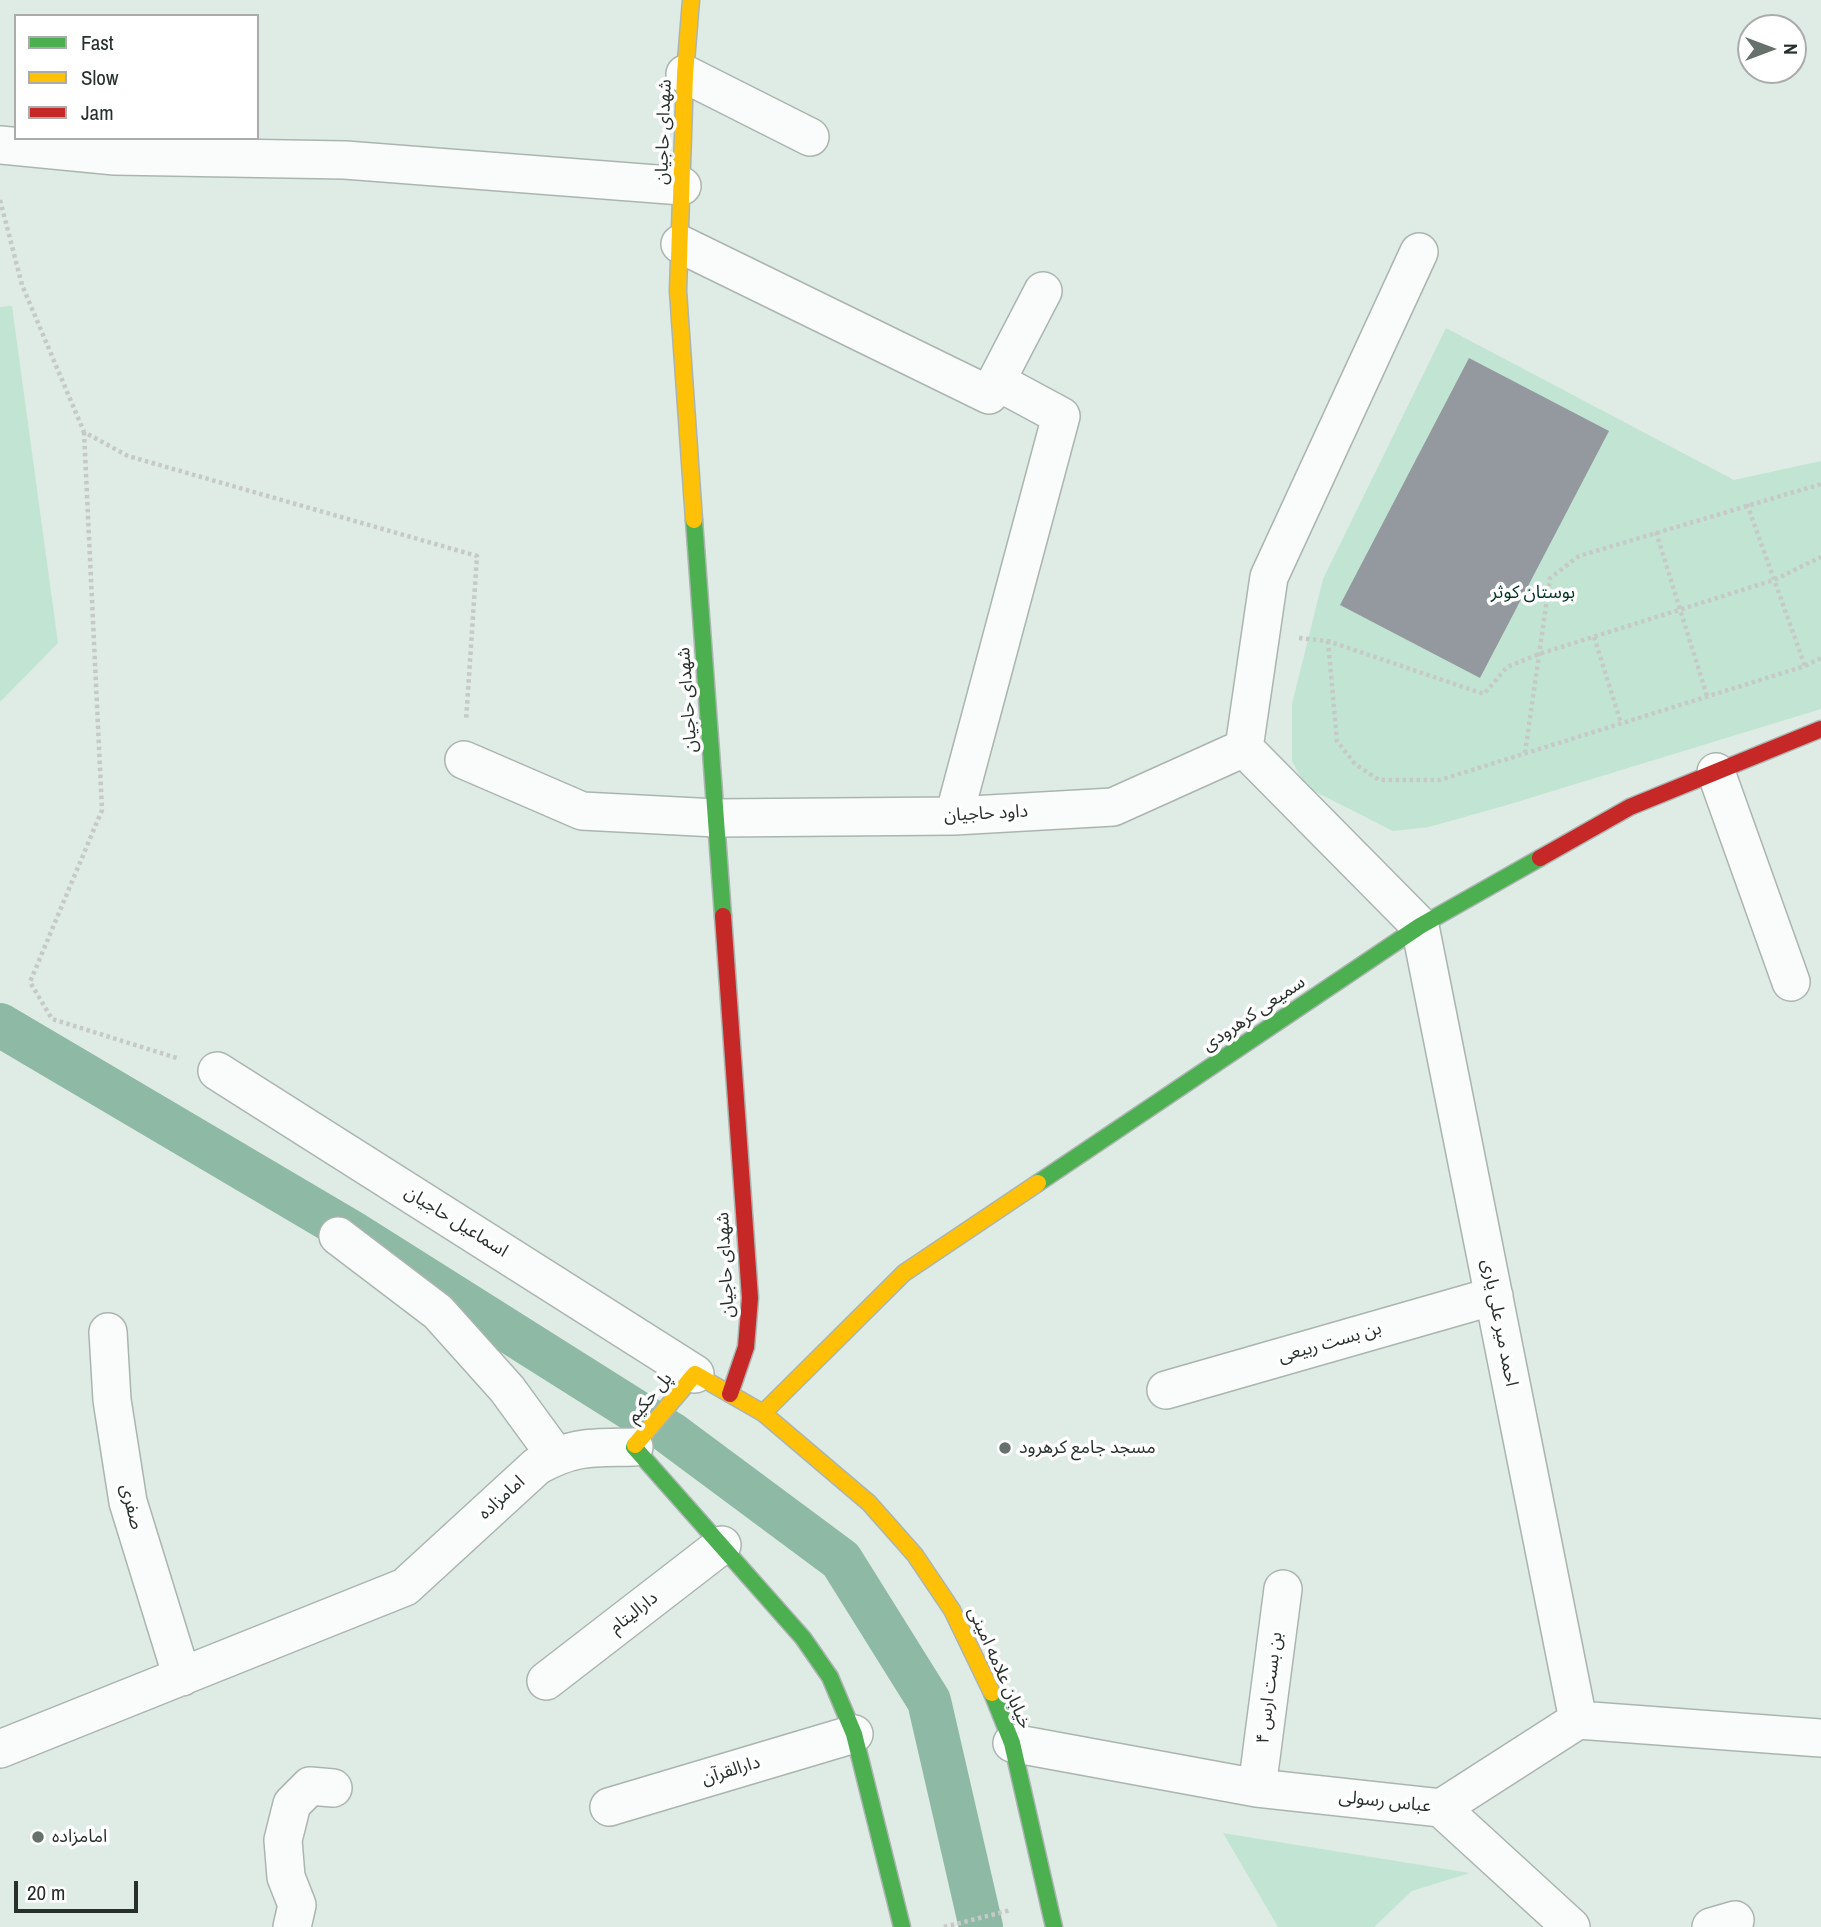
<!DOCTYPE html>
<html>
<head>
<meta charset="utf-8">
<style>
	body { margin:0 }
	#map { position:relative; width:1821px; height:1927px; overflow:hidden; background:#dfebe5; font-family:"Archivo Narrow",sans-serif }
	canvas { display:block }
	.legend { position:absolute; left:14px; top:14px; width:245px; height:126px; box-sizing:border-box; background:#fff; border:2px solid #a9acaa; margin:0; padding:9px 12px; list-style:none; font-size:21px; color:#27302b }
	.legend li { display:flex; align-items:center; gap:14px; height:35px }
	.legend b { width:35px; border:2px solid #a9acaa }
	.north { position:absolute; left:1737px; top:14px; width:70px; height:70px; box-sizing:border-box; background:#fff; border:2px solid #a9acaa; border-radius:50%; rotate:90deg; font-size:19px; font-weight:700; line-height:28px; text-align:center; color:#27302b }
	.north::after { content:''; display:block; margin:auto; width:24px; height:32px; background:#67716c; clip-path:polygon(50% 0,100% 100%,50% 72%,0 100%) }
	.scale { position:absolute; left:14px; top:1881px; width:124px; height:32px; box-sizing:border-box; border:4px solid #27302b; border-top:0; padding-left:9px; font-size:21px; line-height:24px; white-space:nowrap; color:#27302b; -webkit-text-stroke:5px #fff; paint-order:stroke }
</style>
</head>
<body>
<div id="map">
<canvas width="1821" height="1927"></canvas>
<ul class="legend">
<li><b style="height:9px;background:#4caf50"></b>Fast</li>
<li><b style="height:9px;background:#ffc107"></b>Slow</li>
<li><b style="height:9px;background:#c62828"></b>Jam</li>
</ul>
<div class="north">N</div>
<div class="scale">20 m</div>
</div>
<script>
const context = document.querySelector('canvas').getContext('2d');
context.lineJoin = 'round';
function fill(path, color) {
  context.fillStyle = color;
  context.fill(path, 'evenodd');
}
function trace(path, color, width, dash) {
  context.strokeStyle = color;
  context.lineWidth = width;
  context.lineCap = dash ? 'butt' : 'round';
  context.setLineDash(dash || []);
  context.stroke(path);
}
function drawText(font, color, halo, rows, align = 'center') {
  context.font = font + ' "Archivo Narrow","Noto Sans Arabic",sans-serif';
  context.lineWidth = 7;
  context.setLineDash([]);
  context.textBaseline = 'middle';
  context.strokeStyle = halo;
  context.fillStyle = color;
  for (const [text, x, y, turn = 0] of rows) {
    context.save();
    context.translate(x, y);
    context.rotate((+turn || 0) * Math.PI / 180);
    context.textAlign = isNaN(turn) ? turn : align;
    if (halo) context.strokeText(text, 0, 0);
    context.fillText(text, 0, 0);
    context.restore();
  }
}
const green = new Path2D(`
	M12 306 58 643 0 702V307Z
	M1446 328 1734 480 1821 461V709L1507 805 1429 827 1393 831 1306 787 1292 761V704L1323 579Z
	M1223 1833 1470 1873 1412 1891 1374 1927H1278Z`);
const canal = new Path2D(`
	M0 1025 356 1235 670 1433 841 1560 929 1701 981 1927`);
const building = new Path2D(`
	M1469 358 1609 431 1480 678 1340 605Z`);
const path = new Path2D(`
	M0 200 22 285 84 432 128 456 477 556 466 721
	M84 432 102 810 30 982 52 1019 180 1059
	M1747 504 1805 666
	M1656 532 1707 696
	M1594 637 1621 723
	M1299 638 1328 641 1484 694 1507 667 1539 654 1774 580 1821 557
	M1328 641 1337 741 1355 764 1379 780H1440L1805 666 1821 658
	M1525 753 1550 578 1579 556 1821 484
	M944 1927 1011 1910`);
const street = new Path2D(`
	M685 74 810 137
	M0 145 115 156 345 160 682 186
	M680 244 989 395 1043 291
	M1244 748 1420 926 1578 1720
	M1244 748 1269 577 1419 252
	M464 760 582 811 716 818 954 816 1113 807 1244 748
	M1716 772 1791 982
	M954 816 1061 416 996 381
	M217 1071 695 1374
	M338 1236 438 1312 507 1389 556 1456
	M108 1332 112 1400 128 1502 182 1677
	M1166 1390 1494 1296
	M546 1681 722 1545
	M1012 1743 1257 1788 1441 1808 1578 1720 1821 1738
	M0 1749 405 1587 537 1466C575 1445 593 1448 634 1447
	M1257 1788 1283 1589
	M609 1807 854 1734
	M1441 1808 1571 1927
	M292 1927 297 1905 286 1877 283 1840 292 1804 310 1786 333 1788
	M1711 1927 1735 1920`);
const fast = new Path2D(`
	M694 520 723 916
	M1038 1183 1420 926 1540 858
	M635 1445 634 1447 803 1638 830 1677 854 1734 902 1927
	M992 1693 1012 1743 1054 1927`);
const slow = new Path2D(`
	M691 0 685 74 678 291 694 520
	M763 1413 904 1273 1038 1183
	M635 1445 695 1374 763 1413 869 1503 915 1555 952 1610 992 1693`);
const jam = new Path2D(`
	M1540 858 1630 807 1821 729
	M723 916 750 1298 746 1347 730 1394`);
const markers = [
	[1005,1448,7,"#67716c"],
	[38,1837,7,"#67716c"]
];
const streetNames = [
	["شهدای حاجیان",664,132,-88],
	["شهدای حاجیان",688,700,-94],
	["داود حاجیان",986,814,-3],
	["سمیعی کرهرودی",1254,1014,-34],
	["اسماعیل حاجیان",456,1222,32],
	["شهدای حاجیان",726,1265,-93],
	["احمد میر علی یاری",1499,1323,79],
	["بن بست ربیعی",1330,1343,-16],
	["پل حکیم",650,1398,-50],
	["امامزاده",502,1498,-42],
	["صفری",131,1507,76],
	["دارالیتام",634,1613,-38],
	["خیابان علامه امینی",999,1668,66],
	["بن بست ارس ۴",1270,1688,-83],
	["دارالقرآن",731,1771,-17],
	["عباس رسولی",1385,1802,6]
];
const parkNames = [
	["بوستان کوثر",1533,593]
];
const poiNames = [
	["مسجد جامع کرهرود",1019,1448],
	["امامزاده",52,1837]
];
fill(green, '#c2e5d3');
trace(canal, '#8eb9a4', 44);
fill(building, '#94999f');
trace(street, '#abb5b0', 40);
trace(fast, '#abb5b0', 19);
trace(slow, '#abb5b0', 19);
trace(jam, '#abb5b0', 19);
trace(path, '#c6cac7', 4.5, [3.5, 3.5]);
trace(street, '#fafcfb', 37);
trace(fast, '#4caf50', 16);
trace(slow, '#ffc107', 16);
trace(jam, '#c62828', 16);
for (const [x, y, r, color] of markers) {
  const dot = new Path2D();
  dot.arc(x, y, r, 0, 2 * Math.PI);
  context.fillStyle = color;
  context.fill(dot);
  trace(dot, '#fff', 2.5);
}
drawText('18px', '#27302b', '#fff', streetNames);
drawText('18px', '#013421', '#fff', parkNames);
drawText('18px', '#27302b', '#fff', poiNames, 'left');
</script>
</body>
</html>
